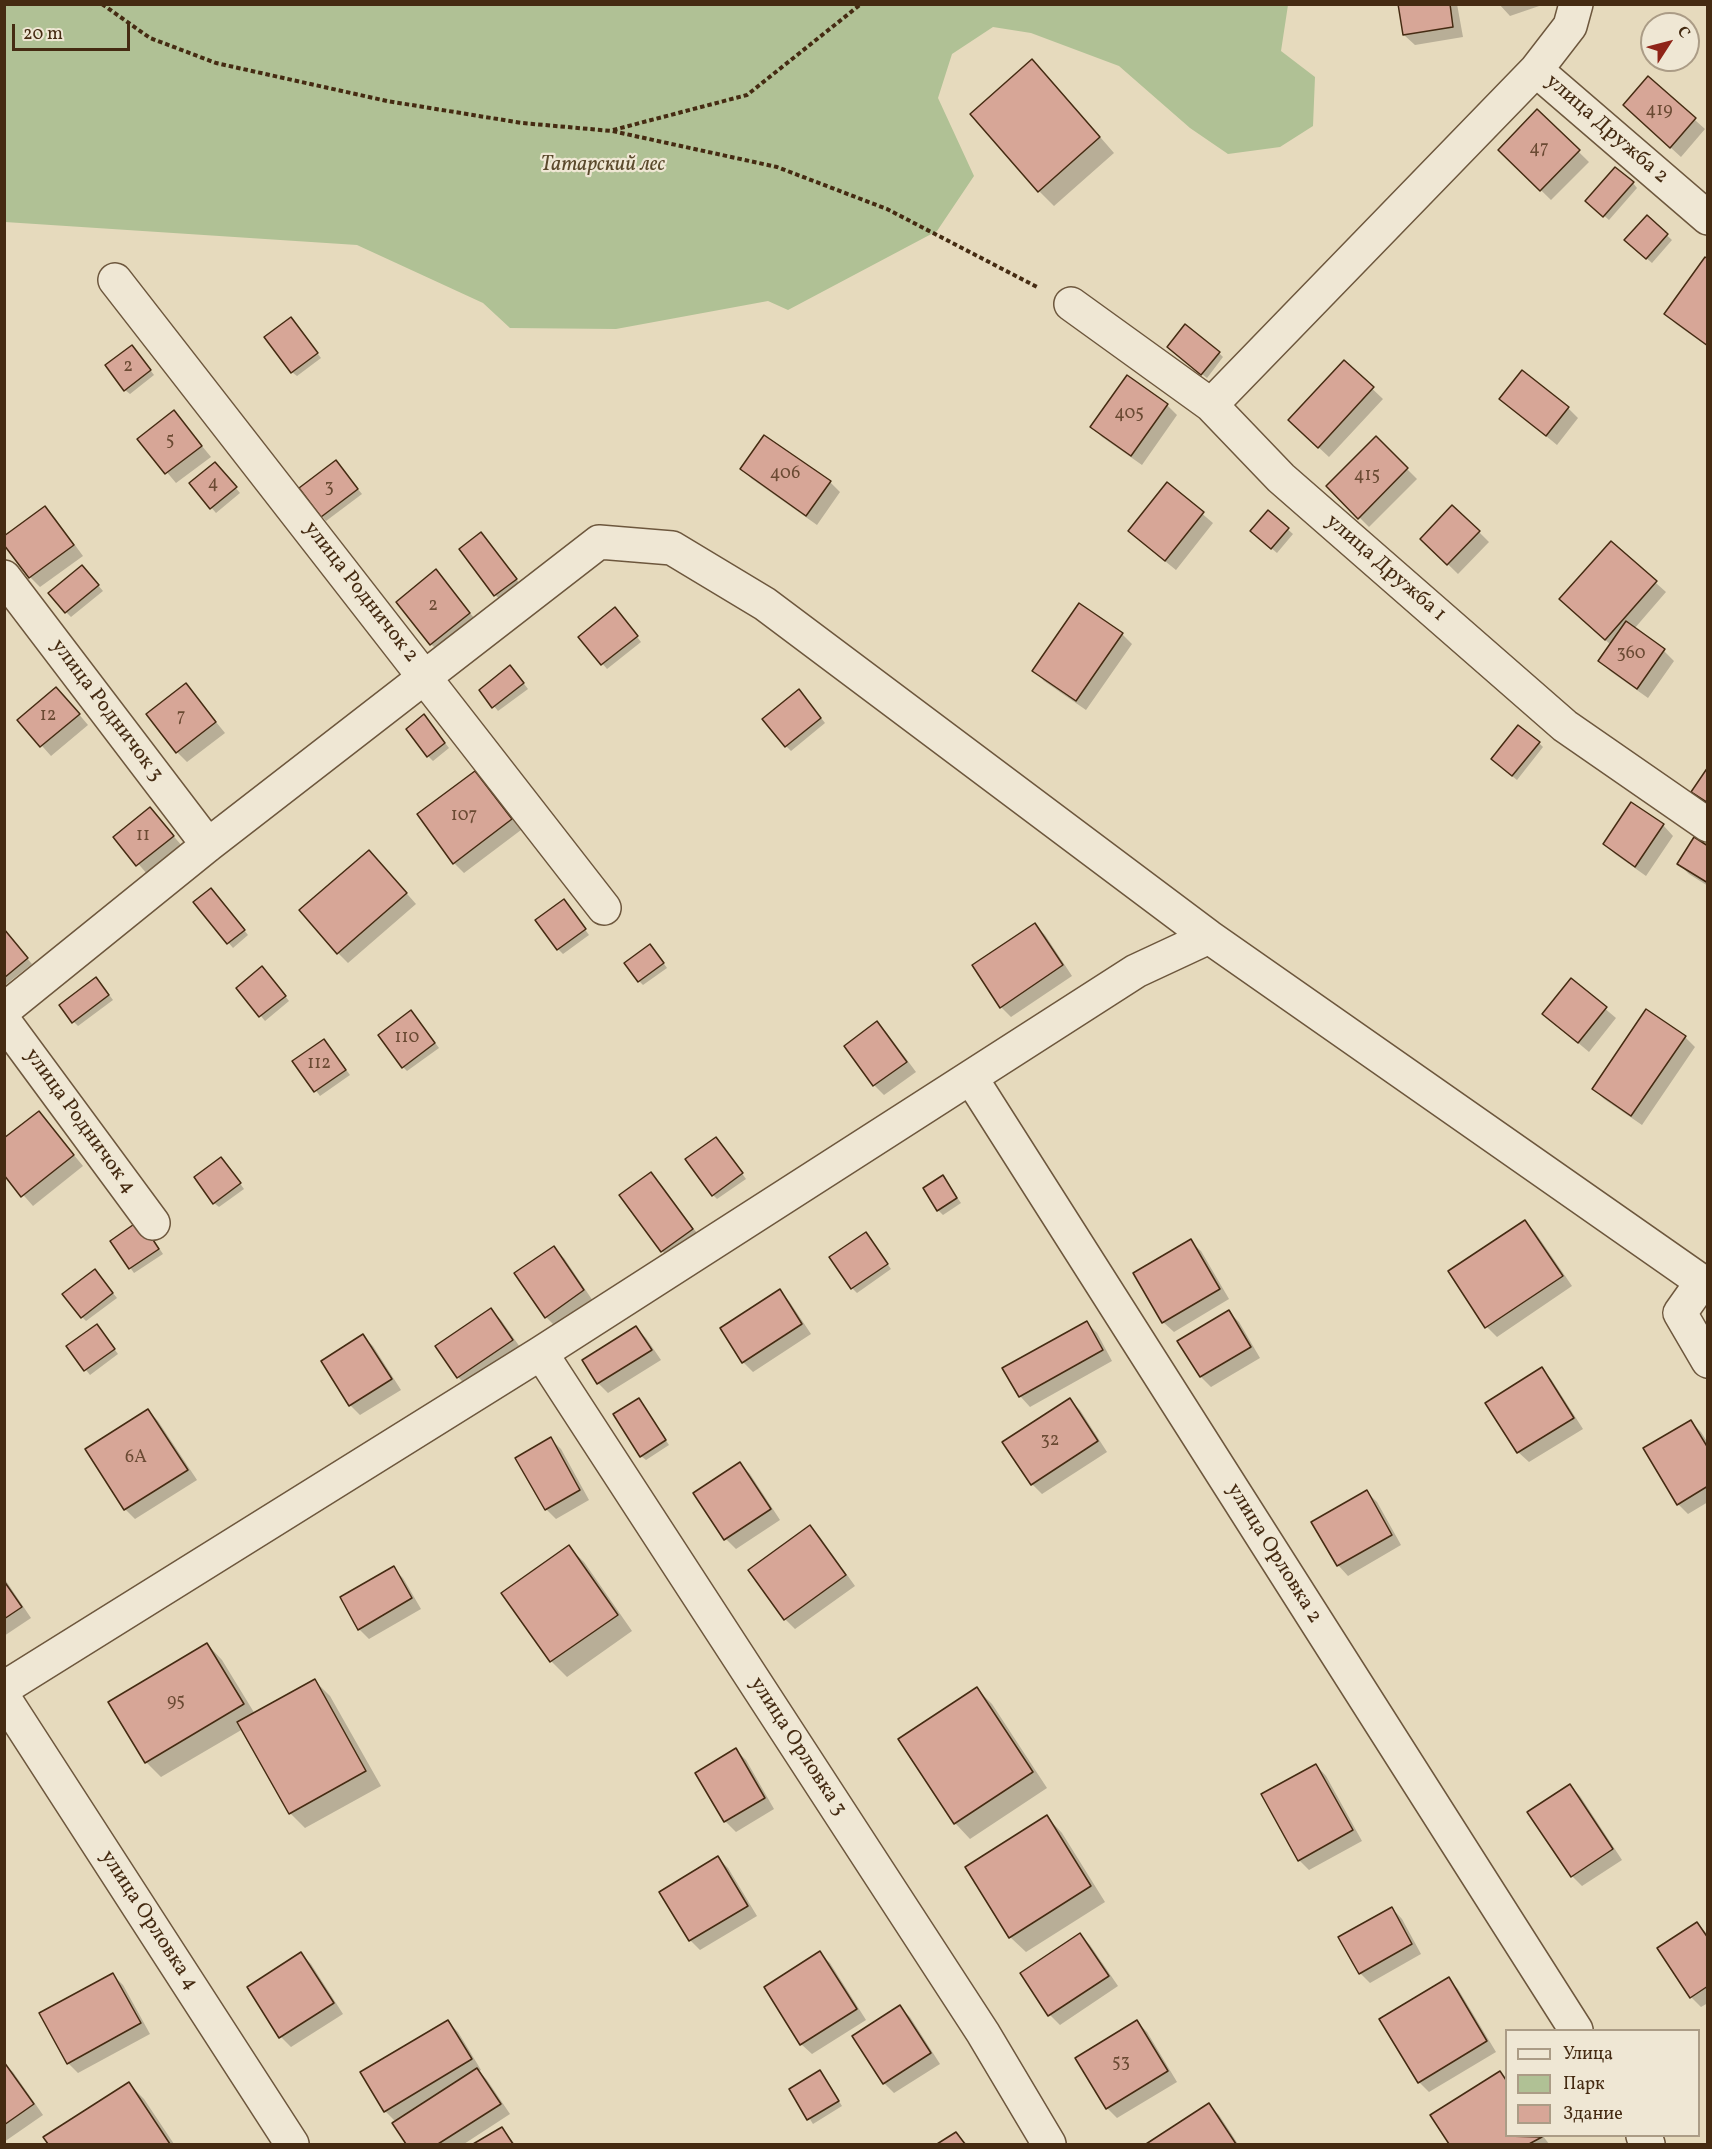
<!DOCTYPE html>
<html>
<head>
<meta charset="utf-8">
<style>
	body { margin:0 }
	#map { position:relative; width:1712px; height:2149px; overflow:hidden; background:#e6dabd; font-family:Vollkorn,serif }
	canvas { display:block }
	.frame { position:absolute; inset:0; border:6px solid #452b12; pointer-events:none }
	.legend { position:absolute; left:1505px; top:2029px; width:195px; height:108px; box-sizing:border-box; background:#efe7d4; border:2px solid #ab9c86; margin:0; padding:8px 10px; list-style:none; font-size:18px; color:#452b12 }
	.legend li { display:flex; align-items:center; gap:12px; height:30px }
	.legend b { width:30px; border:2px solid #ab9c86 }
	.north { position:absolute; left:1640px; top:12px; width:60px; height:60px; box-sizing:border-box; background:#efe7d4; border:2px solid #ab9c86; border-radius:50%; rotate:54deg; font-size:16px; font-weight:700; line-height:24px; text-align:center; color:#452b12 }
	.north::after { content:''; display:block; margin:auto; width:21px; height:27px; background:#8f2418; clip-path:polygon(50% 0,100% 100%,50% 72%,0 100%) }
	.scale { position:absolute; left:12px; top:24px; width:118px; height:27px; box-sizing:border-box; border:3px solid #452b12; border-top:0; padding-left:8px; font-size:18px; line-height:21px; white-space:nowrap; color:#452b12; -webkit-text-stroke:4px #efe7d4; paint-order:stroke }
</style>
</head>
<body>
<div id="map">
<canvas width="1712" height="2149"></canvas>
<div class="frame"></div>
<ul class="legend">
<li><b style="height:8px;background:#efe7d4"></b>Улица</li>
<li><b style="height:16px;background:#b0c195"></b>Парк</li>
<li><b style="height:16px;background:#d7a697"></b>Здание</li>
</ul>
<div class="north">С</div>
<div class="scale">20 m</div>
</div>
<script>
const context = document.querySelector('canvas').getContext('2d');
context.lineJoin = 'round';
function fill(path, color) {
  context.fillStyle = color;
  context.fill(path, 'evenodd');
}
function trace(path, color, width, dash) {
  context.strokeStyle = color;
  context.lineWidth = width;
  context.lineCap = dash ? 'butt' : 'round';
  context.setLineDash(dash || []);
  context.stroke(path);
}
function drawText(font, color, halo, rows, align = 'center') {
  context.font = font + ' Vollkorn,serif';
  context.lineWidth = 4.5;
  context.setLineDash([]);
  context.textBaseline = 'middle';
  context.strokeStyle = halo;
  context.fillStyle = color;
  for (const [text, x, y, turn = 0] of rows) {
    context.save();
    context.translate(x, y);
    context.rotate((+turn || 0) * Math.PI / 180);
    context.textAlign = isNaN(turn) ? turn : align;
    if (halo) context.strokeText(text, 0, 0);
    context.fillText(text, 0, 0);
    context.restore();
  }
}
const green = new Path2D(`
	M4 5H1288L1281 51 1315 77 1313 126 1280 147 1228 154 1190 128 1119 66 1031 33 993 27 952 54 938 98 974 176 937 231 788 310 768 301 616 329 510 328 483 303 357 245 5 222Z`);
const shadow = new Path2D(`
	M1399 4H1457L1463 37 1415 45 1404 35Z
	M1499 4H1545L1510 16Z
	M1047 76 1114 153 1054 206 1039 191Z
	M1648 78 1705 129 1681 157 1635 115Z
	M1537 111 1589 162 1551 200 1500 150Z
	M1633 183 1637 188 1609 220 1592 205Z
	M1647 217 1672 240 1652 263 1631 245Z
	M1708 261V347L1676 324 1666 314Z
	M295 324 321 358 297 376 292 372Z
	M136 351 154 375 130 394 125 390Z
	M1173 352 1219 353 1223 357 1207 378Z
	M1344 362 1383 399 1329 457 1300 430Z
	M1501 399 1568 408 1578 418 1557 445Z
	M1167 405 1177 415 1142 465 1102 437 1092 427Z
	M174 412 211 457 176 483 139 439Z
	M1376 438 1417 479 1369 527 1328 486Z
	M340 467 362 494 326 521 322 516Z
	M219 468 240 493 216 513 191 484Z
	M741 469 830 482 840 492 817 525 752 479Z
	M1167 484 1213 523 1176 570 1140 541Z
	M45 508 55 518 83 556 40 587 30 577Z
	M1268 512 1293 534 1277 553 1256 535Z
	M1479 532 1489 542 1458 574 1422 539Z
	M486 539 520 584 500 599 495 595Z
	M1611 543 1666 592 1634 629 1664 651 1674 661 1648 698 1610 671 1600 661 1611 645 1571 609Z
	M86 571 103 591 71 617 66 612Z
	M436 571 479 624 441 654 431 644Z
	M619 614 641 642 607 669 580 637Z
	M1122 634 1132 644 1086 710 1044 681 1034 670Z
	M515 672 528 689 498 711 481 690Z
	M186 685 225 733 187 762 177 752Z
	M804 696 825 723 791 751 786 746Z
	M66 699 88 725 51 756 19 720Z
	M428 721 449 748 433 761 428 756Z
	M1539 743 1543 747 1517 780 1497 764Z
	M475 773 485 783 521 830 464 873 454 863Z
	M1632 804 1663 825 1673 836 1646 876 1615 854 1605 844Z
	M150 809 183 847 148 875 115 837Z
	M1708 847V886L1689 874 1679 864Z
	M379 862 416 904 348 963 338 953Z
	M215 894 248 935 233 948 195 903Z
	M568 906 589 935 563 954 558 949Z
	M1035 925 1045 935 1072 976 1011 1017 1001 1007Z
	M4 931 32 964 4 986Z
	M655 951 667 968 643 985 639 981Z
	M267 973 289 1001 265 1021 238 988Z
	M1571 980 1616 1018 1589 1052 1544 1014Z
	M101 984 113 1000 78 1026 74 1022Z
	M416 1017 439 1048 407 1071 403 1067Z
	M877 1023 887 1033 916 1072 884 1095 874 1085Z
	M1685 1037 1695 1047 1642 1125 1604 1099 1594 1089Z
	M328 1045 350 1075 320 1096 294 1061Z
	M39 1113 83 1166 33 1206 4 1173Z
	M721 1144 746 1179 717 1199 713 1195Z
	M226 1164 244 1189 219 1207 214 1203Z
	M651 1174 661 1184 702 1240 672 1261 662 1251 622 1195Z
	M943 1177 961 1203 943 1215 938 1210Z
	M1525 1222 1535 1232 1572 1286 1497 1337 1487 1327Z
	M145 1227 163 1254 134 1273 112 1242Z
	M870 1239 891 1269 857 1293 852 1288Z
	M1190 1241 1201 1251 1229 1299 1174 1332 1163 1322Z
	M554 1248 564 1258 593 1301 556 1327 546 1317Z
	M99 1276 117 1298 86 1321 82 1317Z
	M779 1291 789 1301 811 1334 753 1372 743 1362Z
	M491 1310 501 1320 522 1350 468 1387 458 1377Z
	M1229 1312 1239 1322 1260 1358 1211 1387 1201 1377 1179 1342Z
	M1087 1323 1097 1333 1112 1361 1030 1407 1020 1396Z
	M636 1328 646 1338 661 1360 608 1393 598 1383Z
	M101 1331 118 1354 90 1375 68 1347Z
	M363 1336 373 1346 401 1390 360 1415 350 1405Z
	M1541 1369 1551 1379 1583 1429 1529 1462 1518 1452 1487 1403Z
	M639 1400 669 1445 646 1460 641 1456Z
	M1070 1400 1080 1410 1107 1452 1042 1494 1032 1484Z
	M148 1410 158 1421 197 1480 135 1519 125 1509Z
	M1691 1422 1701 1432 1708 1443V1502L1688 1514 1678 1504Z
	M551 1439 561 1449 589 1500 556 1519 546 1509Z
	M740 1464 750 1474 780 1520 736 1549 726 1539 695 1494Z
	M1367 1492 1377 1502 1401 1545 1348 1576 1338 1565 1313 1523Z
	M810 1527 820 1537 855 1586 795 1629 785 1619Z
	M569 1547 584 1562 632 1631 567 1677 551 1661 503 1593Z
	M393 1568 403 1578 421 1609 369 1639 359 1629Z
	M4 1578 31 1618 4 1636Z
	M207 1644 222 1660 255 1714 315 1681 330 1696 381 1786 305 1828 290 1813 243 1729 161 1777 146 1762Z
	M977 1689 992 1704 1047 1788 970 1839 955 1823 900 1740Z
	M736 1750 746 1760 774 1809 736 1832 725 1821 697 1773Z
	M1316 1765 1326 1776 1362 1841 1309 1870 1299 1860Z
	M1570 1786 1580 1796 1622 1860 1582 1886 1572 1876Z
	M1047 1817 1062 1833 1105 1902 1026 1952 1010 1937Z
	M718 1858 728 1868 757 1916 700 1950 690 1940Z
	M1392 1908 1402 1919 1421 1954 1370 1983 1360 1973Z
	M1697 1923 1708 1935V2003L1701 2007 1691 1997Z
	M1080 1935 1090 1945 1118 1986 1060 2025 1050 2015 1022 1974Z
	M819 1953 830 1963 866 2020 812 2054 801 2044Z
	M301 1954 311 1964 343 2014 291 2047 281 2037 249 1988Z
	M113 1975 123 1985 150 2034 78 2073 68 2063Z
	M1448 1979 1458 1989 1496 2052 1429 2092 1419 2082Z
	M900 2007 910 2017 940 2064 894 2093 884 2083 854 2037Z
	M448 2022 458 2032 481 2070 479 2071 487 2080 510 2114 464 2144H408L394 2124 396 2122 385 2111Z
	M1137 2022 1147 2032 1177 2082 1117 2118 1107 2108Z
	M4 2064 13 2072 43 2115 4 2142Z
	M820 2072 842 2106 813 2124 791 2090Z
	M1500 2073 1506 2079V2136H1543L1549 2144H1451L1432 2116Z
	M128 2083 144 2099 174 2144H50L46 2138Z
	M1209 2105 1219 2115 1238 2144H1148Z
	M502 2129 515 2144H476Z
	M956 2134 967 2144H940Z`);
const building = new Path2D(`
	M1398 4H1450L1453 27 1403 35Z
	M1032 59 1100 137 1038 192 970 114Z
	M1648 76 1696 118 1670 148 1623 105Z
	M1537 109 1580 150 1540 191 1498 150Z
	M1615 167 1634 182 1603 217 1585 201Z
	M1647 215 1668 234 1646 259 1624 240Z
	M1705 257 1708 259V346L1664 314Z
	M291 317 318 353 291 373 264 337Z
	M1185 324 1220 352 1201 375 1167 347Z
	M132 345 151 370 124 391 105 365Z
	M1344 360 1374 387 1318 448 1288 420Z
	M1522 370 1569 407 1546 436 1499 399Z
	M1127 375 1168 404 1131 456 1090 427Z
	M174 410 202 446 165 474 137 439Z
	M764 435 831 481 806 516 740 469Z
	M1376 436 1408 468 1358 519 1326 486Z
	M336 460 358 489 321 517 299 488Z
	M215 462 237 487 210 509 189 483Z
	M1167 482 1204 512 1165 561 1128 531Z
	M1452 505 1480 531 1447 565 1420 539Z
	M45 506 74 545 29 578 4 545V536Z
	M1268 510 1289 528 1271 549 1250 531Z
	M481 532 517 579 494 596 459 549Z
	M1611 541 1657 581 1605 640 1559 599Z
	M82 565 99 585 65 613 48 593Z
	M436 569 470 613 430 645 396 602Z
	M1079 603 1123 633 1076 701 1032 671Z
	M615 607 638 636 601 665 578 637Z
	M1626 621 1665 649 1637 689 1598 661Z
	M510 665 524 683 492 708 479 690Z
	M186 683 216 722 176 753 146 714Z
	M56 687 80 714 40 747 17 720Z
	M799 689 821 718 785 747 762 719Z
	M424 714 445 743 427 757 406 729Z
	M1518 725 1540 742 1512 776 1491 759Z
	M1708 767V803L1691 792Z
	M475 771 512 819 453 864 417 814Z
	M1631 802 1664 824 1635 867 1603 844Z
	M150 807 174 836 136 866 113 837Z
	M1694 837 1708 846V883L1677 864Z
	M369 850 407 893 337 954 299 910Z
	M211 888 245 930 227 944 193 902Z
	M564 899 586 929 557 950 535 920Z
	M1035 923 1063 965 1000 1008 972 965Z
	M4 929 28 958 4 978Z
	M650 944 664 963 638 982 624 963Z
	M262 966 286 996 259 1017 236 988Z
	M96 977 109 995 72 1023 59 1005Z
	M1571 978 1607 1007 1578 1043 1542 1014Z
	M1646 1009 1686 1036 1631 1116 1592 1089Z
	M411 1010 435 1043 402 1068 378 1035Z
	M877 1021 907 1062 873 1086 844 1046Z
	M324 1039 346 1070 314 1092 292 1061Z
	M39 1111 74 1155 21 1197 4 1175V1138Z
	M716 1137 743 1173 712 1196 685 1159Z
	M221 1157 241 1183 213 1204 194 1177Z
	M651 1172 693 1229 661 1252 619 1195Z
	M943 1175 957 1198 937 1211 923 1188Z
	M140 1220 159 1249 129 1269 110 1241Z
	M1525 1220 1563 1276 1485 1328 1448 1271Z
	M866 1232 888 1264 851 1289 829 1257Z
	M1191 1239 1220 1289 1162 1323 1133 1273Z
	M554 1246 584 1290 545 1318 514 1273Z
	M95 1269 113 1293 81 1318 62 1294Z
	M780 1289 802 1324 742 1363 720 1328Z
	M491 1308 513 1340 457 1378 435 1346Z
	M1229 1310 1251 1347 1200 1377 1177 1341Z
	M1087 1321 1103 1350 1019 1397 1002 1368Z
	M97 1324 115 1349 84 1371 66 1346Z
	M636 1326 652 1350 597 1384 582 1360Z
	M363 1334 392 1379 349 1406 321 1361Z
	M1542 1367 1574 1418 1517 1453 1485 1403Z
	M639 1398 666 1440 640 1457 613 1414Z
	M1070 1398 1098 1441 1031 1485 1002 1442Z
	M148 1409 188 1470 124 1510 85 1449Z
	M1691 1420 1708 1448V1486L1677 1505 1643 1448Z
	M551 1437 580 1490 545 1510 515 1458Z
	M740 1462 771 1509 724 1540 693 1493Z
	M1367 1490 1392 1535 1337 1566 1311 1522Z
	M810 1525 846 1575 784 1620 748 1570Z
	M569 1545 618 1615 550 1662 501 1593Z
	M394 1566 412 1598 358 1630 340 1597Z
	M4 1581 22 1607 4 1619Z
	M207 1643 244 1704 145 1763 108 1702Z
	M315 1679 366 1771 289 1814 237 1722Z
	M977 1687 1033 1772 954 1824 898 1739Z
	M736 1748 765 1798 724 1822 695 1773Z
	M1316 1764 1353 1830 1298 1861 1261 1794Z
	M1570 1784 1613 1849 1571 1877 1527 1812Z
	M1047 1815 1091 1886 1009 1938 965 1867Z
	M718 1856 748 1906 689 1941 659 1892Z
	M1392 1907 1412 1944 1359 1974 1338 1937Z
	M1697 1922 1708 1938V1986L1690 1998 1657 1948Z
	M1080 1933 1109 1976 1048 2016 1020 1973Z
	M820 1951 857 2009 800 2045 764 1987Z
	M301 1952 334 2003 279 2038 247 1987Z
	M113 1973 141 2023 67 2064 39 2013Z
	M1449 1977 1487 2041 1418 2083 1379 2019Z
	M900 2005 931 2053 883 2084 852 2036Z
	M448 2020 472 2059 384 2112 360 2072Z
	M1137 2020 1168 2071 1106 2109 1075 2058Z
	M4 2062 34 2104 4 2125Z
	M477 2068 501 2104 438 2144H406L392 2123Z
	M820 2070 839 2101 807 2120 789 2089Z
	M1500 2071 1506 2080V2136L1542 2137 1529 2144H1449L1430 2115Z
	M129 2082 170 2144H48L43 2137Z
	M1209 2103 1236 2144H1146Z
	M502 2127 513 2144H473Z
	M956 2132 965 2144H937Z`);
const path = new Path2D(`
	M102 4 150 38 216 63 387 101 522 123 612 131 777 167 887 209 1039 288
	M613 130 747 95 861 4`);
const minor = new Path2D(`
	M1576 4 1570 26 1536 70 1708 218
	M115 280 604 908
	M1071 304 1211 405 1281 478 1565 726 1708 825
	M1211 405 1536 70
	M4 577 208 845
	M4 1010 208 845 599 542 672 548 765 604 1209 937 1708 1286
	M4 1021 153 1223
	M971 1078 1576 2030
	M1702 1282 1680 1313 1708 1361
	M541 1353 983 2033 1049 2144
	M4 1688 541 1353 1136 971 1209 937
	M4 1698 292 2144
	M1643 2136 1648 2144`);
const numberNames = [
	["419",1659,112],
	["47",1539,150],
	["2",128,368],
	["405",1129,415],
	["5",170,442],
	["406",785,475],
	["415",1367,477],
	["4",213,485],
	["3",329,489],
	["2",433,607],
	["360",1631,655],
	["12",48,717],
	["7",181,718],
	["107",464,817],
	["11",143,837],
	["110",407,1039],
	["112",319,1065],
	["32",1050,1442],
	["6А",136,1459],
	["95",176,1703],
	["53",1121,2064]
];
const streetNames = [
	["улица Дружба 2",1606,130,41],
	["улица Дружба 1",1385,569,41],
	["улица Родничок 2",360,593,52],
	["улица Родничок 3",106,711,53],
	["улица Родничок 4",79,1122,54],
	["улица Орловка 2",1273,1554,58],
	["улица Орловка 3",797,1747,57],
	["улица Орловка 4",148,1921,57]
];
const parkNames = [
	["Татарский лес",603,166]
];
fill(green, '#b0c195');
fill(shadow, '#0003');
fill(building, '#d7a697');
trace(building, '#452b12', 1.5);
trace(minor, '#6d573d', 36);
trace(path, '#452b12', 4, [4.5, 3]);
trace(minor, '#efe7d4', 33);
drawText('18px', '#6a4a33', null, numberNames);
drawText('21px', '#452b12', '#efe7d4', streetNames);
drawText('italic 21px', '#5a492c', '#efe7d4', parkNames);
</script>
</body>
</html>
